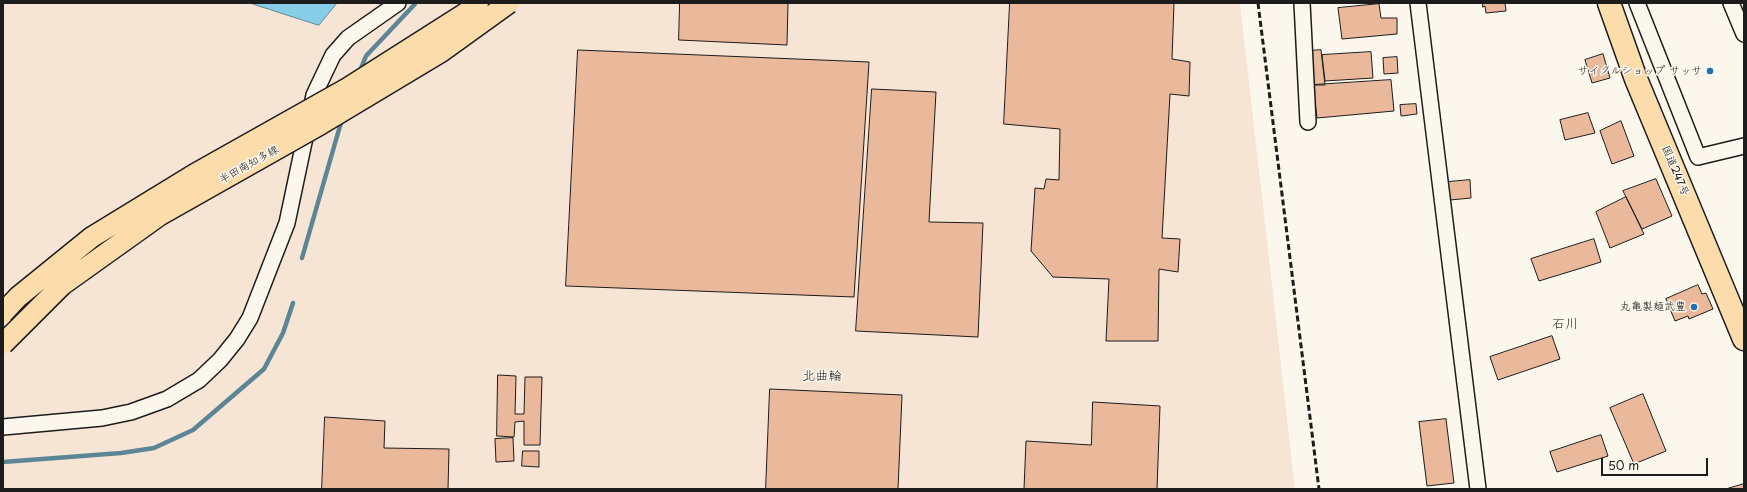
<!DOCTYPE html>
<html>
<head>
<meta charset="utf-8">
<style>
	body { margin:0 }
	#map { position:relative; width:1747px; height:492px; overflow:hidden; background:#fbf7ec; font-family:"Playpen Sans",sans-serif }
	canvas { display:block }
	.frame { position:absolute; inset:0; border:4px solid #1c1c1c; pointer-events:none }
	.scale { position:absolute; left:1601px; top:458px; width:107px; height:18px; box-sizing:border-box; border:2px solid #1c1c1c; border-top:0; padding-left:5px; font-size:12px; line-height:14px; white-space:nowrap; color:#1c1c1c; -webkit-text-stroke:3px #fbf7ec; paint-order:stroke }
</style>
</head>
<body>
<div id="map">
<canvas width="1747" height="492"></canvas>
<div class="frame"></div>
<div class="scale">50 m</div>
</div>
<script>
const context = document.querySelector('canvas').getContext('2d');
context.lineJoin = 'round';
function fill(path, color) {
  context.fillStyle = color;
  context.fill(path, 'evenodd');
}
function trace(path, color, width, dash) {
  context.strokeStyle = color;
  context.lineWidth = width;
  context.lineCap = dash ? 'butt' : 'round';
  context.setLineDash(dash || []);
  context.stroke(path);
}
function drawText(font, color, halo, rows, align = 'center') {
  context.font = font + ' "Playpen Sans","Klee One",sans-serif';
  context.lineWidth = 3;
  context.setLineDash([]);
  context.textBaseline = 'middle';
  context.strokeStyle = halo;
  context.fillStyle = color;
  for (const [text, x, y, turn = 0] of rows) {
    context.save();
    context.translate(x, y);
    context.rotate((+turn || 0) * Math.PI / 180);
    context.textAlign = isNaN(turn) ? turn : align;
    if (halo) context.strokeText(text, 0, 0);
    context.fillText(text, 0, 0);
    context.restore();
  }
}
const built = new Path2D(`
	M3 3H250L319 25 337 3H1240L1295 489H3Z`);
const water = new Path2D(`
	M250 3H337L319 25Z`);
const stream = new Path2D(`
	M359 73 366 56 415 4
	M302 258 342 119
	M3 462 121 453 154 448 193 430 264 369 283 333 293 303`);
const building = new Path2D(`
	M680 3H788L787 45 679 40Z
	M1010 3H1174L1172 59 1190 62 1189 96 1170 94 1162 238 1180 239 1178 272 1159 269 1158 341H1106L1109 279 1053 277 1031 251 1035 188 1044 189 1046 179 1059 180 1060 129 1004 124Z
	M1483 3H1505L1506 11 1486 13 1485 6 1483 7Z
	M1379 4 1381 18H1397V34L1342 39 1338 8Z
	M578 50 869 62 854 297 566 286Z
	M1321 50 1325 85H1313L1309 51Z
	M1371 52 1373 78 1325 81 1322 55Z
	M1603 54 1610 78 1592 83 1585 60Z
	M1397 57 1398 73 1384 74 1383 58Z
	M1391 80 1394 111 1317 118 1313 85Z
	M872 89 936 92 929 222 983 223 978 337 856 331Z
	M1416 104 1417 114 1401 116 1400 105Z
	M1588 113 1595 133 1565 140 1560 120Z
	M1621 121 1634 156 1612 164 1600 131Z
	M1656 179 1672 216 1642 229 1623 191Z
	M1470 180 1471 198 1450 200 1448 182Z
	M1626 197 1644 234 1610 248 1596 212Z
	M1594 239 1601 262 1539 281 1531 259Z
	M1698 285 1702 294 1706 293 1713 309 1689 319 1688 316 1675 321 1666 299Z
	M1552 336 1560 359 1498 380 1490 357Z
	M498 375 516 376 515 414H524L525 377H542L540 445H524V421L515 422 514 437 497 436Z
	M770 389 902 395 898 489H766Z
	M1643 394 1666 451 1634 464 1610 408Z
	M1093 402 1160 406 1157 489H1024L1026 441 1091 445Z
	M325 417 385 421 384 448 449 449 448 489H322Z
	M1446 419 1454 483 1427 486 1419 422Z
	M1601 435 1608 456 1557 472 1550 452Z
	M513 438 514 461 496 462 495 439Z
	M523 451H539V467L522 466Z
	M1744 484V489H1726Z`);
const minor = new Path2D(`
	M1302 3 1308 122
	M1418 3 1478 489
	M1637 3 1698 157 1744 146
	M1731 3 1744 34
	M3 427 102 418 131 412 167 399 199 380 220 360 237 339 250 318 287 223 314 95 333 55 348 38 398 3`);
const highway = new Path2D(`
	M1609 3 1636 79 1744 339`);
const rail = new Path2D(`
	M1258 3 1319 489`);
const majorBridge = new Path2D(`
	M3 313 18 297 92 237 195 174 348 88 466 13 478 3
	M3 344 62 285 160 215 321 124 441 52 509 3`);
const markers = [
	[1710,71,4,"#1f6fb2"],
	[1694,307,4,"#1f6fb2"]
];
const poiNames = [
	["サイクルショップ サッサ",1702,71],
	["丸亀製麺武豊",1686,307]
];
const streetNames = [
	["半田南知多線",249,165,-29],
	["国道247号",1675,171,67]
];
const quarterNames = [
	["石川",1565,324],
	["北曲輪",822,376]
];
fill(built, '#f6e4d4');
fill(water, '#86cde7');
trace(water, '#5c8696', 1);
trace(stream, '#5c8696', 4.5);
fill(building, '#eab99b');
trace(building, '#1c1c1c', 1);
trace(minor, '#1c1c1c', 18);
trace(highway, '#1c1c1c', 25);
trace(minor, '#fbf7ec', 15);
trace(highway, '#fddcac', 22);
trace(rail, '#1c1c1c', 3, [6, 3]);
trace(majorBridge, '#1c1c1c', 23, []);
trace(majorBridge, '#fddcac', 20);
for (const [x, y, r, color] of markers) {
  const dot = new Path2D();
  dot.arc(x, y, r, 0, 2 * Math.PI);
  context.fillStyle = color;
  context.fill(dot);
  trace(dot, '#fbf7ec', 1.5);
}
drawText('11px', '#1c1c1c', '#fbf7ec', poiNames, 'right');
drawText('11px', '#1c1c1c', '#fbf7ec', streetNames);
drawText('13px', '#1c1c1c', '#fbf7ec', quarterNames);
</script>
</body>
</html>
